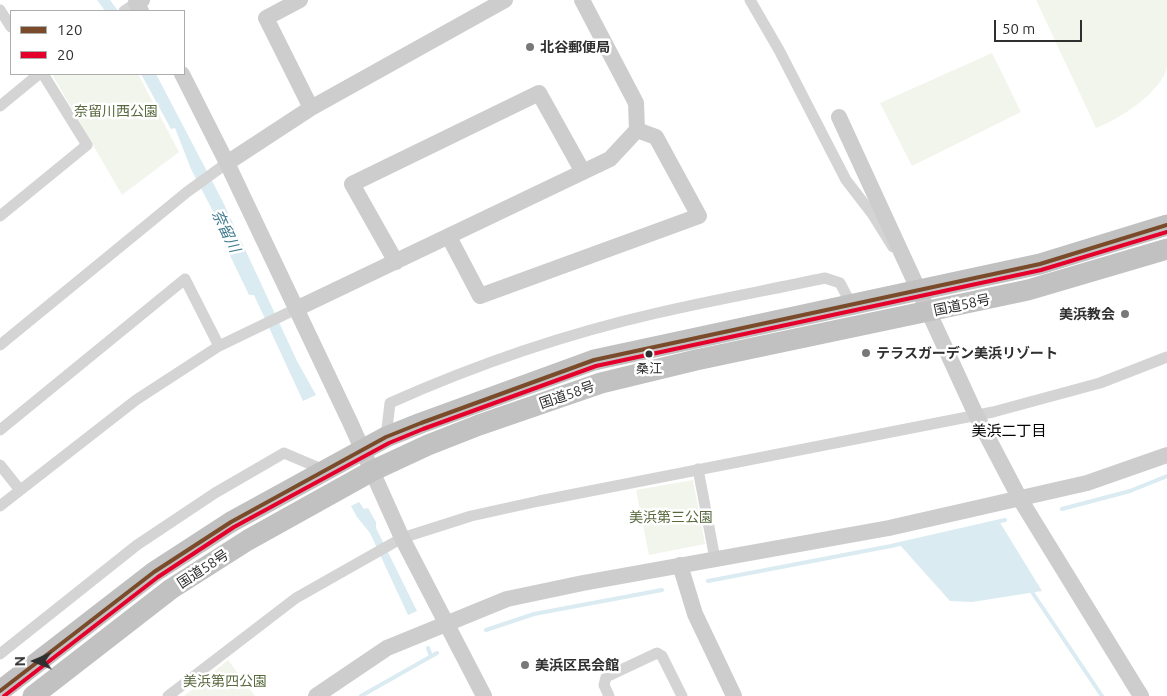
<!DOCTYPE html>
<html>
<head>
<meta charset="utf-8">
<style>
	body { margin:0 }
	#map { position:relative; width:1167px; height:696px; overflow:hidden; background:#fff; font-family:Ubuntu,sans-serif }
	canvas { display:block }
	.legend { position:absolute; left:10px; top:10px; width:175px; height:65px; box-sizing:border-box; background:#fff; border:1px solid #acacac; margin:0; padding:6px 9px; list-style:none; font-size:15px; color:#2f2f2f }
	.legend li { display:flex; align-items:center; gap:10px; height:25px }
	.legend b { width:25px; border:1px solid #acacac }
	.north { position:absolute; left:10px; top:636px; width:50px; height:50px; -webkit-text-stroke:4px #fff; paint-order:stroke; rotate:269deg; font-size:14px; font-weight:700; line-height:20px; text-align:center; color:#2f2f2f }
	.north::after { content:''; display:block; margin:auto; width:18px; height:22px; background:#2f2f2f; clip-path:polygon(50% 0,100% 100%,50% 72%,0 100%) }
	.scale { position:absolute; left:994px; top:20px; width:88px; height:22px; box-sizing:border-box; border:2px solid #2f2f2f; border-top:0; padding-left:6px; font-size:15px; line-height:18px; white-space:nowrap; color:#2f2f2f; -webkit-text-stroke:4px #fff; paint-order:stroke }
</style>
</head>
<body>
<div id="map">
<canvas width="1167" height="696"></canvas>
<ul class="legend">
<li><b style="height:6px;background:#7a4b2a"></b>120</li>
<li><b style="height:6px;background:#e4002b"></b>20</li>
</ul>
<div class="north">N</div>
<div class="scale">50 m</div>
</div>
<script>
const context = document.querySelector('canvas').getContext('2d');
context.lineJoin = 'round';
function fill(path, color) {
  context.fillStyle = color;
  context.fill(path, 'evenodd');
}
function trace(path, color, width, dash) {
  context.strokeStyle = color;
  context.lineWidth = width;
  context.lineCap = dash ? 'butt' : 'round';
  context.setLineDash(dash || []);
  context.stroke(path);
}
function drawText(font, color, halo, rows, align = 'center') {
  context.font = font + ' Ubuntu,"Noto Sans JP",sans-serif';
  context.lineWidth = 5;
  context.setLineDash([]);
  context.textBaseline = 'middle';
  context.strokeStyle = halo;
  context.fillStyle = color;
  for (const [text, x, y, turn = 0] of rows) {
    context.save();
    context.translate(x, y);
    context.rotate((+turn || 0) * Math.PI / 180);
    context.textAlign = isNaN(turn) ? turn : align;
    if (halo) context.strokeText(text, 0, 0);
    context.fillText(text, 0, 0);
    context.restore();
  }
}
const green = new Path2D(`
	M1036 0H1167C1167 21 1167 45 1167 66 1164 91 1118 120 1096 128Z
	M992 53 1021 112 912 166 880 103Z
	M55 74H138L179 152 122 195 53 76Z
	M693 480 705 544 649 555 636 490Z
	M228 660 255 696H184Z`);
const water = new Path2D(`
	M97 0H110L118 11H105Z
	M141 74H156L223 202 297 361 316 395 303 401 254 295H249L214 222 216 217 191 169 175 128 171 129Z
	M359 502 364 509 368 508 376 522V528L417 611 408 615 370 533 357 517 351 506Z
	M999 521 1042 591 972 602 950 601 899 544Z`);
const stream = new Path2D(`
	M1062 509 1130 491 1167 476
	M708 581 891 546 1005 520
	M1032 592 1102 696
	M486 630 534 614 662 590
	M428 648 431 656
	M361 696 437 653`);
const street = new Path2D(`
	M750 0 779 50 846 180 873 215 893 247
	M0 10 11 27
	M124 11 136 3 134 0
	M0 106 39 74
	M0 216 87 145 43 74
	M0 345 187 192 227 163
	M0 430 185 279 219 346
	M386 437 390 403C475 365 565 334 657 313 712 300 769 290 825 278L840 283 851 304
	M0 465 20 490
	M698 469 715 559
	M0 506 136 400 219 346 296 309
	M0 654 137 545 215 493 284 453 324 470
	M168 696 296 598 402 538 471 516 539 501 993 412 1100 383 1167 357
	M609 696 604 685 606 677 657 653 662 656 682 696`);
const secondary = new Path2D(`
	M300 0 266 18 311 108
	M141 11 136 3 142 0
	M182 74 227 163 350 422 402 538 484 696
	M839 117 976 415 1020 499 1141 696
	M227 163 311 108 505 0
	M449 237 480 296 699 216 656 137 637 130
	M396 262 352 184 539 93 583 172
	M296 309 610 159 637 130 636 103 582 0
	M680 565 695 614 734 696
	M316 696 387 648 507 599 583 583 889 528 1087 483 1167 455`);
const highway = new Path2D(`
	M0 691 154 572 231 522 386 437 421 423 594 360 1040 264 1167 225
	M33 696 171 589 248 540 372 471 428 445 479 425 601 383 696 360 1028 290 1167 249`);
const bus1 = new Path2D(`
	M0 691 154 572 231 522 386 437 421 423 594 360 1040 264 1167 225`);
const bus2 = new Path2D(`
	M4 696 158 577 234 527 389 443 423 429 596 366 1041 270 1167 232`);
const markers = [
	[530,47,5,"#787878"],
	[1125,314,5,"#787878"],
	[866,353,5,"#787878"],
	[649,354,4.5,"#2f2f2f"],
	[525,665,5,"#787878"]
];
const busNames = [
	["桑江",649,369]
];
const poiNames = [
	["北谷郵便局",540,47],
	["美浜教会",1115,314,"right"],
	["テラスガーデン美浜リゾート",876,353],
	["美浜区民会館",535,665]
];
const parkNames = [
	["奈留川西公園",116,111],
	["美浜第三公園",671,517],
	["美浜第四公園",225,681]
];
const streetNames = [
	["国道58号",962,305,-12],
	["国道58号",567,395,-19],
	["国道58号",203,569,-33]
];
const waterNames = [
	["奈留川",226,231,64]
];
const neighbourhoodNames = [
	["美浜二丁目",1009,431]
];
fill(green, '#f2f5ec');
fill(water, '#daebf1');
trace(stream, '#daebf1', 4);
trace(street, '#d4d4d4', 11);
trace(secondary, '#cdcdcd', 16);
trace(highway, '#c1c1c1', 21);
trace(bus1, '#7a4b2a', 4);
trace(bus2, '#e4002b', 4);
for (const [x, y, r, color] of markers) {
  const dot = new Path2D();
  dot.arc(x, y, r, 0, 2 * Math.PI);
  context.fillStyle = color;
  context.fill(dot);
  trace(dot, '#fff', 2);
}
drawText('13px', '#2f2f2f', '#fff', busNames);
drawText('bold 14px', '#2f2f2f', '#fff', poiNames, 'left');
drawText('14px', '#58693e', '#fff', parkNames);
drawText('14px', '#2f2f2f', '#fff', streetNames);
drawText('italic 15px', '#3f7a8e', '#fff', waterNames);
drawText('15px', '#000', '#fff', neighbourhoodNames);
</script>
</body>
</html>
